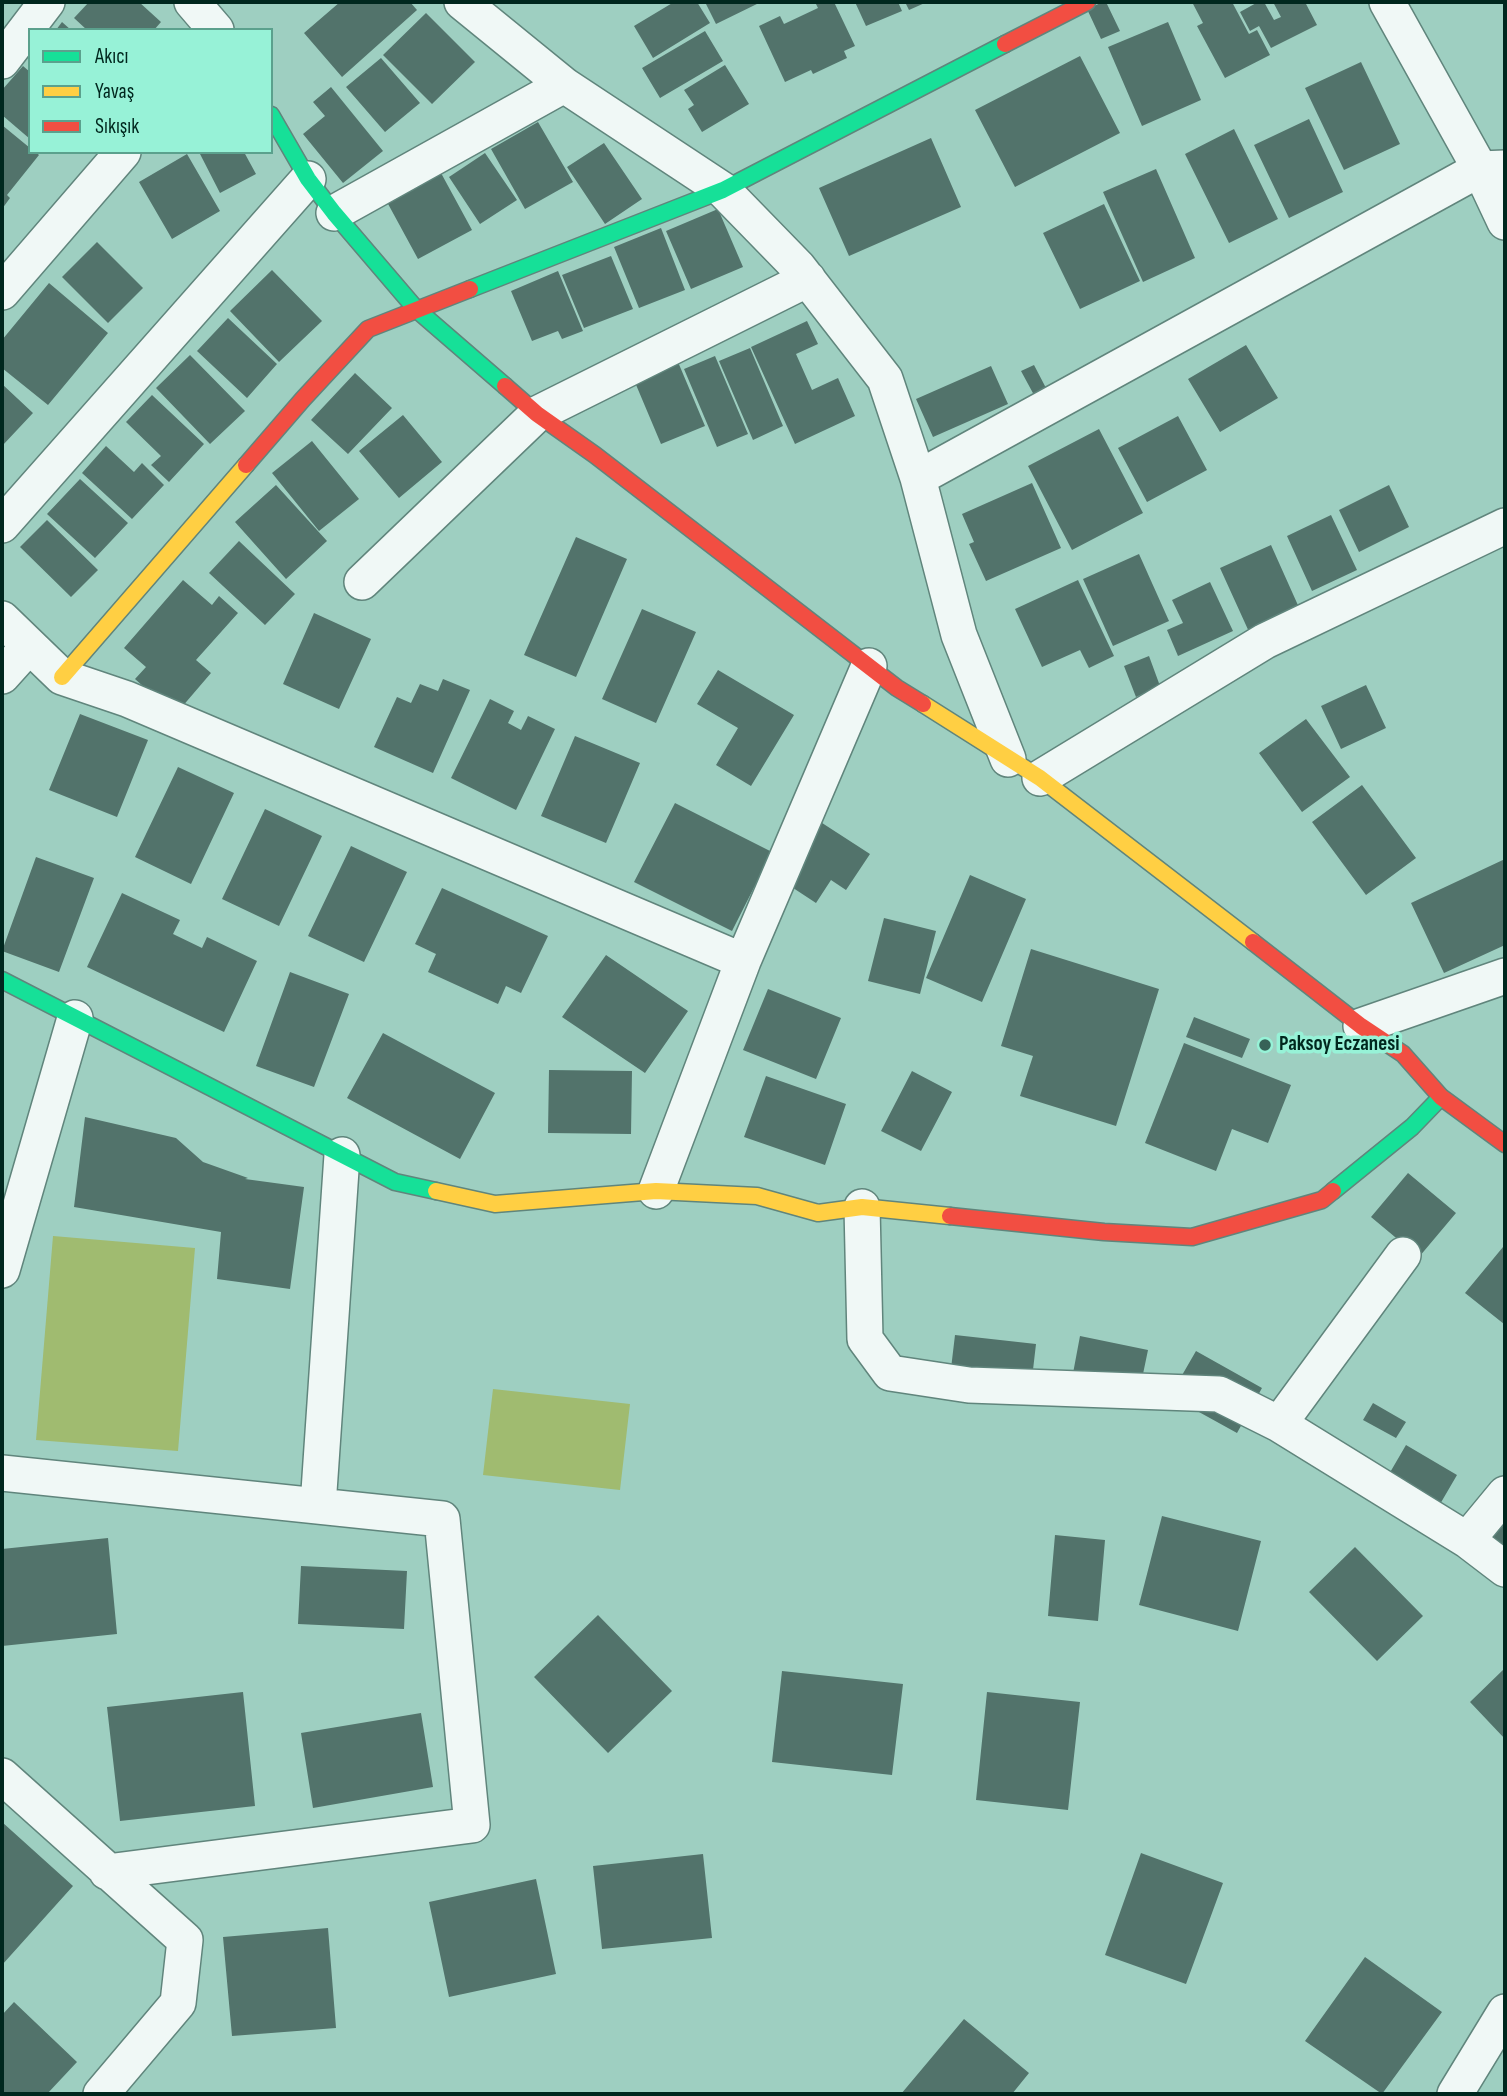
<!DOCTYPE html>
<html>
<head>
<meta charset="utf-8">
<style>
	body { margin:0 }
	#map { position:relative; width:1507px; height:2096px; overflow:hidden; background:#9ecfc1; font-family:"Sofia Sans Condensed",sans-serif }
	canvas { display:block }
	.frame { position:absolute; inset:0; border:4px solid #00271e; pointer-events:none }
	.legend { position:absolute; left:28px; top:28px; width:245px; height:126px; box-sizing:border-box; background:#97f2d7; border:2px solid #5ba18d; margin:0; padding:9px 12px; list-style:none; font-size:21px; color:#00271e }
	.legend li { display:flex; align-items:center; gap:14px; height:35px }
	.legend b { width:35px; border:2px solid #5ba18d }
</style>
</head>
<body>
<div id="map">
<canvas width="1507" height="2096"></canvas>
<div class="frame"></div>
<ul class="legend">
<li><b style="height:9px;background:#16e098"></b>Akıcı</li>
<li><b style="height:9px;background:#ffcf43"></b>Yavaş</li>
<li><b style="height:9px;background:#f24e42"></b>Sıkışık</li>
</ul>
</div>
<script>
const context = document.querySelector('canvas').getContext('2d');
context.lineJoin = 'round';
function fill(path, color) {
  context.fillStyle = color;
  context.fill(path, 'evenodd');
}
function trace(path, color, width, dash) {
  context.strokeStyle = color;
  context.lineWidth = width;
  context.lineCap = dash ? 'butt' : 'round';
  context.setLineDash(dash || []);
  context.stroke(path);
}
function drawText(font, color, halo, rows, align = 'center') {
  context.font = font + ' "Sofia Sans Condensed",sans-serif';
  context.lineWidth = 7;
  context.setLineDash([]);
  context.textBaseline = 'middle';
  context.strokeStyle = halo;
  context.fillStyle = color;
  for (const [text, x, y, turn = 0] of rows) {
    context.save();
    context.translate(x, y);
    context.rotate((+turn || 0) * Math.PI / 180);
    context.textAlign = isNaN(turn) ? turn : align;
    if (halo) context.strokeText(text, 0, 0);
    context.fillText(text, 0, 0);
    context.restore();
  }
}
const green = new Path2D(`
	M53 1236 195 1248 178 1451 36 1440Z
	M493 1389 630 1404 620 1490 483 1475Z`);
const building = new Path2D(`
	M89 2H139L161 22 154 30H87L74 18Z
	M340 2H410L417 10 342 77 304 33Z
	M674 2H697L710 23 653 58 634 26Z
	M705 2H761L716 24Z
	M815 2H834L855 46 844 51 847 58 813 74 811 70 785 82 759 26 780 16 784 24 818 8Z
	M855 2H898L902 11 866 26Z
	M905 2H927L909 10Z
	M1103 2H1106L1120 31 1101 39 1087 9Z
	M1192 2H1232L1249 34 1257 30 1270 55 1225 78 1197 26 1203 23Z
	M1258 2H1264L1274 20 1281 17 1273 2H1305L1317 25 1271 48 1259 26 1250 31 1240 12Z
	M426 13 475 62 432 104 383 55Z
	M62 22 71 30H56Z
	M1168 22 1201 100 1142 126 1108 47Z
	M705 31 723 61 660 98 642 68Z
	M1080 56 1120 133 1015 187 975 110Z
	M381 58 420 103 385 132 346 87Z
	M1361 62 1400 144 1344 170 1305 88Z
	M725 65 749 104 702 132 688 109 694 105 684 90Z
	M23 66 30 72V139L2 115V90Z
	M331 87 383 151 343 183 303 134 325 116 313 102Z
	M1309 119 1343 192 1289 218 1254 145Z
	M538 122 573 182 525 209 491 149Z
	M2 125 30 148V152H36L39 155 7 195 10 198 2 209Z
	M1234 129 1278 219 1229 243 1185 154Z
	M931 138 961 207 849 256 819 188Z
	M604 143 642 199 605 224 567 167Z
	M199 152H244L256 174 220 193Z
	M485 153 517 200 480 224 449 177Z
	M187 154 220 211 172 239 139 182Z
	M1156 169 1195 258 1143 282 1103 192Z
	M441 173 472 230 418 259 387 202Z
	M1104 204 1140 281 1080 309 1043 233Z
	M718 209 743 267 691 289 666 231Z
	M661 228 685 290 639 308 614 247Z
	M97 242 143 288 108 323 62 277Z
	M611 256 633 309 584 328 562 275Z
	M272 270 322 321 279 362 230 311Z
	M558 271 583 331 562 339 558 331 532 341 511 291Z
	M49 283 108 333 48 405 2 368V340Z
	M228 318 277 364 247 398 197 351Z
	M807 321 818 344 796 354 812 390 838 378 855 416 795 444 751 347Z
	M1246 345 1278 398 1220 432 1188 379Z
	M750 348 783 426 753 440 719 361Z
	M190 355 245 411 210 444 156 388Z
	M715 356 748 434 717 447 684 369Z
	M678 362 705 426 661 444 634 380Z
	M1034 365 1046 388 1034 395 1021 371Z
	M991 366 1008 404 933 437 916 399Z
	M355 373 392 408 348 454 311 420Z
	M2 384 33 413 2 446Z
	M152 395 204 444 169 482 151 465 161 456 126 422Z
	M403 415 442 462 399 498 359 451Z
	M1178 416 1207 470 1147 502 1118 448Z
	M1099 429 1143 513 1072 550 1028 466Z
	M312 441 359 499 319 531 272 473Z
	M106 446 134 472 142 463 164 485 132 519 82 473Z
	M80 479 128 523 95 558 47 514Z
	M1032 483 1061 548 986 581 969 544 974 542 962 514Z
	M276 485 327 541 286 579 235 522Z
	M1389 485 1409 527 1359 552 1339 510Z
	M1331 515 1357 570 1312 591 1287 536Z
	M47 520 98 570 71 597 20 547Z
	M576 537 627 559 576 677 524 655Z
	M239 541 295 594 265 625 209 573Z
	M1271 545 1301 612 1250 634 1220 568Z
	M1139 554 1169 621 1113 646 1083 579Z
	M183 580 212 605 219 596 238 613 196 660 211 673 175 715 135 679 146 667 124 648Z
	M1078 580 1114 656 1089 668 1080 650 1042 667 1015 609Z
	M1210 582 1233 631 1178 656 1167 630 1183 623 1172 600Z
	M642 609 696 632 656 723 602 699Z
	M314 613 371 639 339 709 283 684Z
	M1149 656 1160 686 1136 697 1124 666Z
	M718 670 794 715 751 786 716 765 738 728 697 704Z
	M443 679 470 690 433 773 374 747 397 697 411 703 420 684 438 691Z
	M1366 685 1386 728 1341 749 1321 706Z
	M490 699 514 711 508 723 521 730 528 716 555 729 516 810 451 778Z
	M80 714 148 740 117 817 49 790Z
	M1306 719 1350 777 1302 812 1259 753Z
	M575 736 640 763 606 843 541 816Z
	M178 767 234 793 191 884 135 857Z
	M1362 785 1416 858 1366 895 1312 822Z
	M675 803 772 852 732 931 634 882Z
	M265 809 322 836 279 926 222 899Z
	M819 821 870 854 846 890 831 880 816 903 781 880Z
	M351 846 407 872 364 962 308 936Z
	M36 857 94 878 59 972 2 951Z
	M1505 859V945L1444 973 1411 903Z
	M970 875 1026 899 982 1002 926 978Z
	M442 888 548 936 521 993 506 986 498 1004 428 972 436 954 415 944Z
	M122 893 180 920 173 934 202 948 207 937 257 961 224 1032 87 967Z
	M884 918 936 931 920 994 868 981Z
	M1031 949 1159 989 1116 1126 1020 1096 1033 1056 1001 1046Z
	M606 955 688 1011 645 1073 562 1017Z
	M290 972 349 994 314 1087 256 1066Z
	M768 989 841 1018 816 1079 743 1050Z
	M1194 1017 1250 1039 1242 1058 1186 1037Z
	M383 1033 495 1093 460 1159 347 1098Z
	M1184 1043 1291 1085 1268 1143 1232 1129 1216 1171 1145 1143Z
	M549 1070 632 1071 631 1134 548 1133Z
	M912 1071 952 1092 921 1151 881 1131Z
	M766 1076 846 1104 825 1165 744 1137Z
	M85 1117 176 1138 203 1162 248 1178 245 1179 304 1187 290 1289 217 1279 221 1232 74 1207Z
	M1408 1173 1456 1213 1419 1257 1371 1217Z
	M1503 1247 1505 1249V1322L1504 1324 1465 1293Z
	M955 1335 1036 1344 1031 1387 950 1377Z
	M1080 1336 1148 1350 1138 1398 1071 1384Z
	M1196 1351 1262 1388 1237 1433 1170 1396Z
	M1373 1403 1406 1422 1396 1438 1363 1420Z
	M1406 1445 1457 1475 1436 1511 1385 1481Z
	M1162 1516 1261 1541 1238 1631 1139 1605Z
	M1505 1518V1556L1487 1543Z
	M1055 1535 1105 1540 1098 1621 1048 1616Z
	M108 1538 117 1634 2 1646V1549Z
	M1355 1547 1423 1616 1377 1661 1309 1592Z
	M301 1566 407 1571 404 1629 298 1624Z
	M598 1615 672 1691 608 1753 534 1677Z
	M1505 1668V1739L1470 1702Z
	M782 1671 903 1684 892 1775 772 1762Z
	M243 1692 255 1806 120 1821 107 1707Z
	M987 1692 1080 1702 1068 1810 976 1800Z
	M421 1713 433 1787 313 1808 301 1733Z
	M2 1822 73 1886 2 1965Z
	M1141 1853 1223 1883 1186 1984 1105 1955Z
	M703 1854 712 1938 602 1949 593 1866Z
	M536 1879 556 1974 449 1997 429 1902Z
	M328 1928 336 2028 232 2036 223 1937Z
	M1365 1957 1442 2012 1382 2094 1305 2041Z
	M14 2002 77 2062 47 2094H2V2015Z
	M964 2019 1029 2073 1012 2094H901Z`);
const street = new Path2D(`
	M192 2 216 30
	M462 2 564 85 723 190 798 267 885 379 918 478 959 635 1008 759
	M1387 2 1480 169 1505 222
	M2 61 47 2
	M334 213 564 85
	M2 292 123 152
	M918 478 1480 169 1505 168
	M2 525 308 179
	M362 582 537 414 808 279
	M2 619 62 677 127 699 743 961
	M2 676 29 646
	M1040 778 1265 641 1505 526
	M1361 1026 1505 976
	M656 1191 743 961 869 666
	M862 1207 865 1339 890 1373 969 1385 1219 1394 1279 1424 1467 1540 1505 1569
	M2 1270 75 1018
	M1279 1424 1403 1255
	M2 1473 442 1519 472 1825 107 1872
	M318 1506 342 1155
	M1467 1540 1505 1494
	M2 1776 185 1940 178 2003 101 2094
	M1455 2094 1505 2012`);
const fast = new Path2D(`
	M271 115 308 179 334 213 416 309 505 386
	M470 289 723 190 1005 44
	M2 980 395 1182 436 1191
	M1333 1191 1412 1127 1441 1097`);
const slow = new Path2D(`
	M62 677 246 465
	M923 704 1040 778 1253 942
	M436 1191 495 1204 656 1191 757 1196 818 1213 862 1207 950 1216`);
const jam = new Path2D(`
	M1005 44 1087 2
	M505 386 537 414 595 455 897 688 923 704
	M246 465 303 399 368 329 470 289
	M1253 942 1361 1026 1403 1054 1441 1097 1505 1144
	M950 1216 1104 1232 1192 1237 1322 1200 1333 1191`);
const markers = [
	[1265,1045,7,"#376257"]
];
const poiNames = [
	["Paksoy Eczanesi",1279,1045]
];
fill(green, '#a0bb70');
fill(building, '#52736b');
trace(street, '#60857c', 38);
trace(fast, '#60857c', 19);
trace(slow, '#60857c', 19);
trace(jam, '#60857c', 19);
trace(street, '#f0f8f6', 35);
trace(fast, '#16e098', 16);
trace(slow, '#ffcf43', 16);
trace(jam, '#f24e42', 16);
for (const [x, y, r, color] of markers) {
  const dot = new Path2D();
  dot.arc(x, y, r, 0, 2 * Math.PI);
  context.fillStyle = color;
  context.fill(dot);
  trace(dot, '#97f2d7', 2.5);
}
drawText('bold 21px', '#00271e', '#97f2d7', poiNames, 'left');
</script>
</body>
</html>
